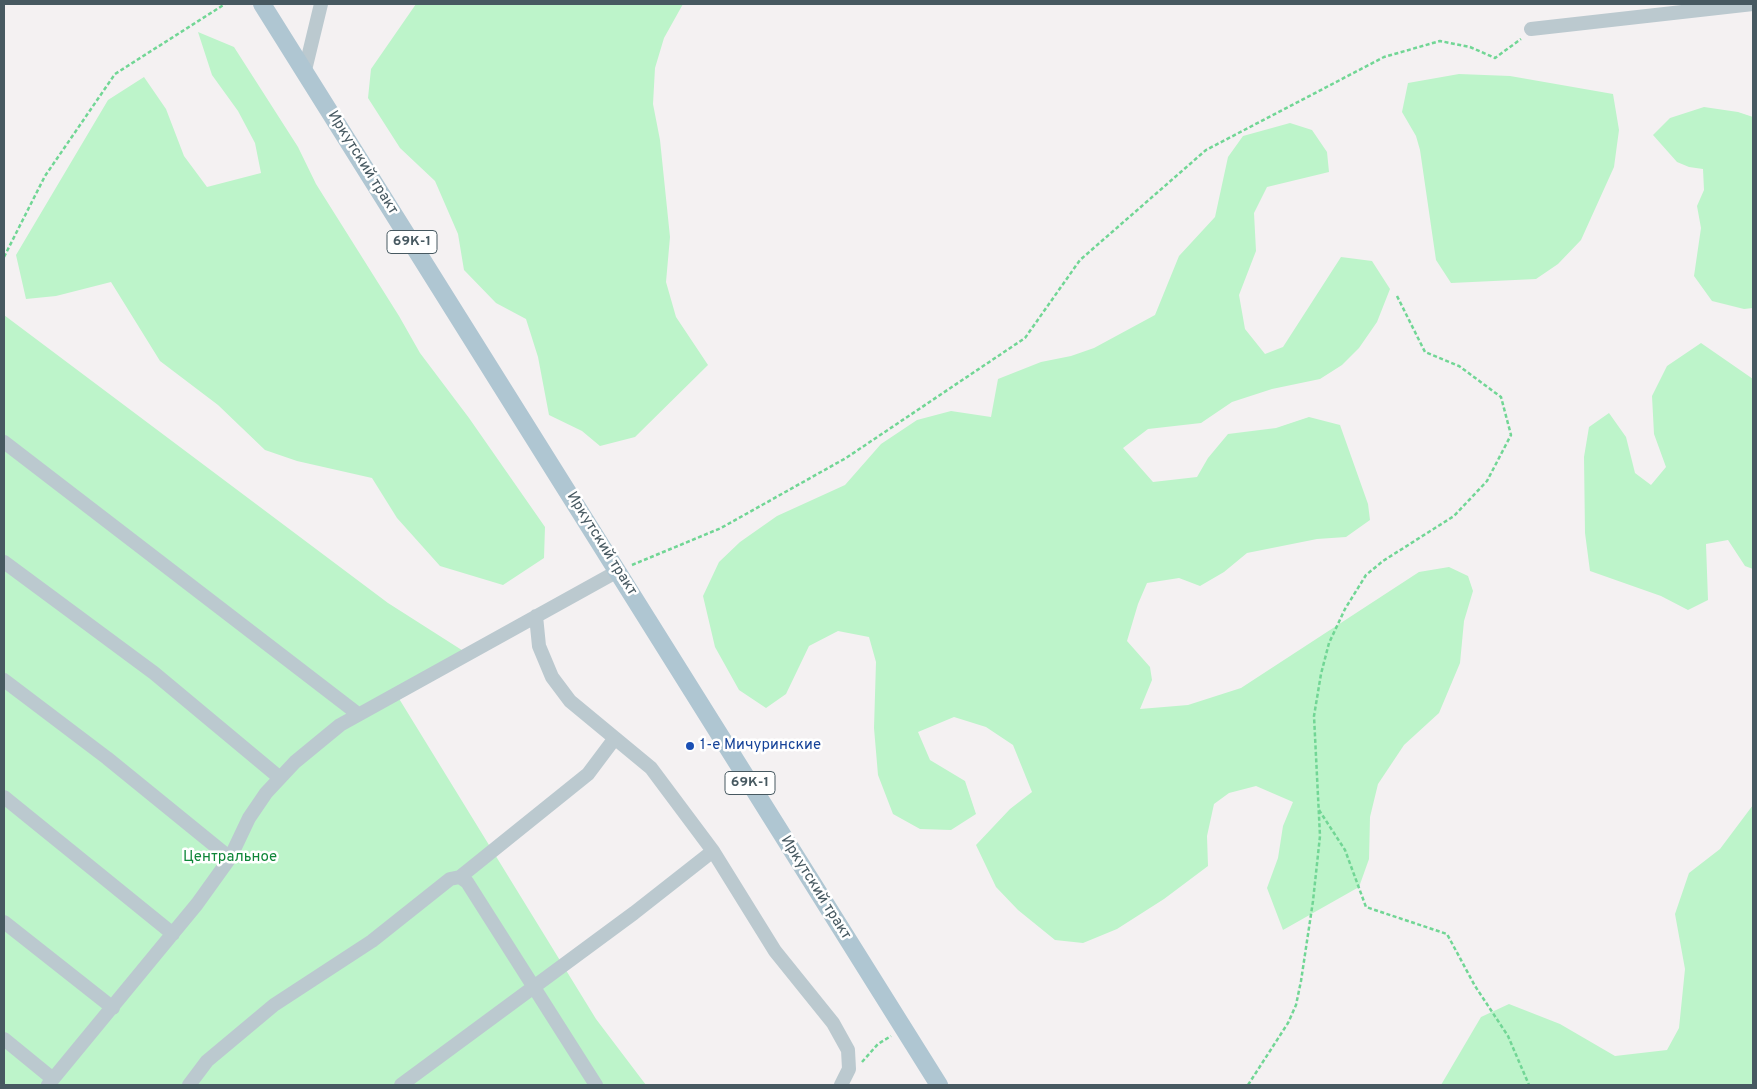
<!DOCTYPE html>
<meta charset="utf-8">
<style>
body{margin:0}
#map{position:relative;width:1757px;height:1089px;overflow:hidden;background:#f4f1f2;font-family:Overpass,sans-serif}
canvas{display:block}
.frame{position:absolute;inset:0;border:5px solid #475961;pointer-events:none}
</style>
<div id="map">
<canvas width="1757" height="1089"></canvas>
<div class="frame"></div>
</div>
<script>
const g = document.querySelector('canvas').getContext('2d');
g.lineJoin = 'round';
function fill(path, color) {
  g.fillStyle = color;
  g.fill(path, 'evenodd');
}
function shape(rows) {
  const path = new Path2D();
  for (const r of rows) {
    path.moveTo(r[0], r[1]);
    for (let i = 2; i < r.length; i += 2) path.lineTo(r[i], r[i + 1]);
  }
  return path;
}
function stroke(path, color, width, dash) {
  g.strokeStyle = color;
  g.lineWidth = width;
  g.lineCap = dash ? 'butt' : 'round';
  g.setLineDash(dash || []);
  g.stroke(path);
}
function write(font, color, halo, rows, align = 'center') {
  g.font = font + ' Overpass,sans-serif';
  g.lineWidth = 5;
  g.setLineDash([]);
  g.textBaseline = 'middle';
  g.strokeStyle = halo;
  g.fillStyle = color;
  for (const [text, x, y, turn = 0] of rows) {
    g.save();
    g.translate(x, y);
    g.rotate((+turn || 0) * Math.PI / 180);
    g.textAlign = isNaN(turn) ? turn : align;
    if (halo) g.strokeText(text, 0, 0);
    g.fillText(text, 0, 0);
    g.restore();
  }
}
fill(shape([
 [416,4,683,4,664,38,655,68,653,104,660,140,670,237,666,282,676,317,708,365,635,437,600,446,582,431,549,415,538,357,526,319,496,303,464,270,458,234,435,181,400,148,368,98,371,69],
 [198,32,234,47,298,147,316,184,399,316,420,353,469,418,545,527,544,558,503,585,440,566,397,518,372,478,297,461,265,450,218,405,160,361,111,282,56,296,26,299,16,255,108,100,144,77,166,109,184,156,207,187,261,173,255,143,238,111,212,75],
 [1459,74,1510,76,1613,94,1619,130,1614,167,1581,240,1558,264,1536,279,1451,283,1436,260,1420,150,1416,136,1402,112,1408,83],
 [1704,107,1738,112,1753,117,1753,308,1744,309,1712,301,1694,276,1701,228,1697,206,1704,190,1703,169,1689,167,1677,162,1653,135,1670,118],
 [1290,123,1312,130,1327,152,1329,172,1267,187,1254,213,1256,251,1239,295,1245,329,1265,354,1283,347,1341,257,1372,261,1390,289,1377,322,1359,348,1342,365,1320,379,1272,389,1232,402,1201,423,1148,429,1123,448,1153,482,1197,477,1208,458,1228,434,1276,428,1309,417,1340,425,1368,504,1370,520,1346,537,1317,539,1247,553,1224,572,1200,586,1179,578,1147,583,1138,604,1127,641,1150,667,1152,680,1140,709,1188,705,1241,688,1419,572,1449,567,1468,576,1473,591,1464,621,1460,663,1439,713,1404,745,1378,784,1370,817,1369,859,1359,887,1283,930,1267,888,1278,858,1283,826,1293,802,1256,786,1229,793,1214,804,1207,836,1208,866,1164,899,1117,929,1083,943,1055,940,1018,910,996,887,976,845,1010,809,1032,792,1013,745,986,727,954,717,918,732,930,760,965,781,976,814,951,830,920,829,893,814,878,775,874,728,876,662,869,637,838,631,809,646,786,694,766,708,739,690,715,647,703,596,719,562,740,542,777,516,845,485,881,444,917,420,951,411,991,417,998,379,1041,362,1071,356,1094,348,1155,315,1179,256,1215,217,1228,157,1243,136],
 [4,315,388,603,468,654,398,697,596,1019,646,1085,4,1085],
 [1701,343,1753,379,1753,569,1745,566,1728,540,1706,544,1708,600,1688,610,1661,596,1590,571,1585,533,1584,457,1589,427,1609,413,1626,437,1635,473,1651,485,1666,467,1654,434,1652,396,1667,366],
 [1753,805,1753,1085,1441,1085,1481,1017,1509,1004,1560,1024,1615,1056,1667,1050,1679,1028,1685,969,1675,914,1689,873,1720,849]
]), '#bdf4ca');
stroke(shape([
 [4,257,45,176,115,74,225,4],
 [632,565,721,528,846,458,1025,338,1080,260,1206,150,1384,57,1440,41,1470,47,1495,58,1521,39],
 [1319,810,1345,850,1366,907,1447,934,1475,986,1508,1036,1529,1085],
 [862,1062,878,1044,891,1036],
 [1248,1085,1288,1023,1296,1005,1301,981,1313,901,1320,836,1314,716,1321,674,1329,643,1345,609,1366,575,1383,561,1454,516,1487,481,1511,435,1501,397,1459,366,1425,352,1397,296]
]), '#71d695', 2.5, [4, 2.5]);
stroke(shape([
 [1531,29,1753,4],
 [305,70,321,4],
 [4,442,358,714],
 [4,562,154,673,280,778],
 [536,616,539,646,552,677,570,701,651,768,713,851,775,951,833,1023,848,1050,849,1069,841,1085],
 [4,680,107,758,230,858],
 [4,797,173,934],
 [460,877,467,882,596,1085],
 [4,922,113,1008],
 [4,1039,53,1079],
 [48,1085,197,904,230,858,249,818,266,793,295,762,340,725,618,571],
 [189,1085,207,1061,274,1005,372,941,450,879,460,877,588,774,615,738],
 [401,1085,634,913,713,851]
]), '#bbc9cf', 14);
stroke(shape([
 [262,4,939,1085]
]), '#afc6d2', 18);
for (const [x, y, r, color] of [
 [690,746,5,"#1a4fb4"]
]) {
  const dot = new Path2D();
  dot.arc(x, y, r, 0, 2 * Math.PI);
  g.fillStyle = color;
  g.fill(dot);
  stroke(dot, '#fff', 2);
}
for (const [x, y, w] of [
 [412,242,50],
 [750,783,50]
]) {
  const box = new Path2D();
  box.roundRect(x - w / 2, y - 11.5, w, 23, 4);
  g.fillStyle = '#fff';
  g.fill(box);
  stroke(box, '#475961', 1);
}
write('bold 14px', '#475961', null, [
 ["69К-1",412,242],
 ["69К-1",750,783]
]);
write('15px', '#475961', '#fff', [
 ["Иркутский тракт",362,163,58],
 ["Иркутский тракт",601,544,58],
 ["Иркутский тракт",815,888,58]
]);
write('15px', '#164399', '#fff', [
 ["1-е Мичуринские",700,746]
], 'left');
write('15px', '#0e8638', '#fff', [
 ["Центральное",230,858]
]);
</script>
